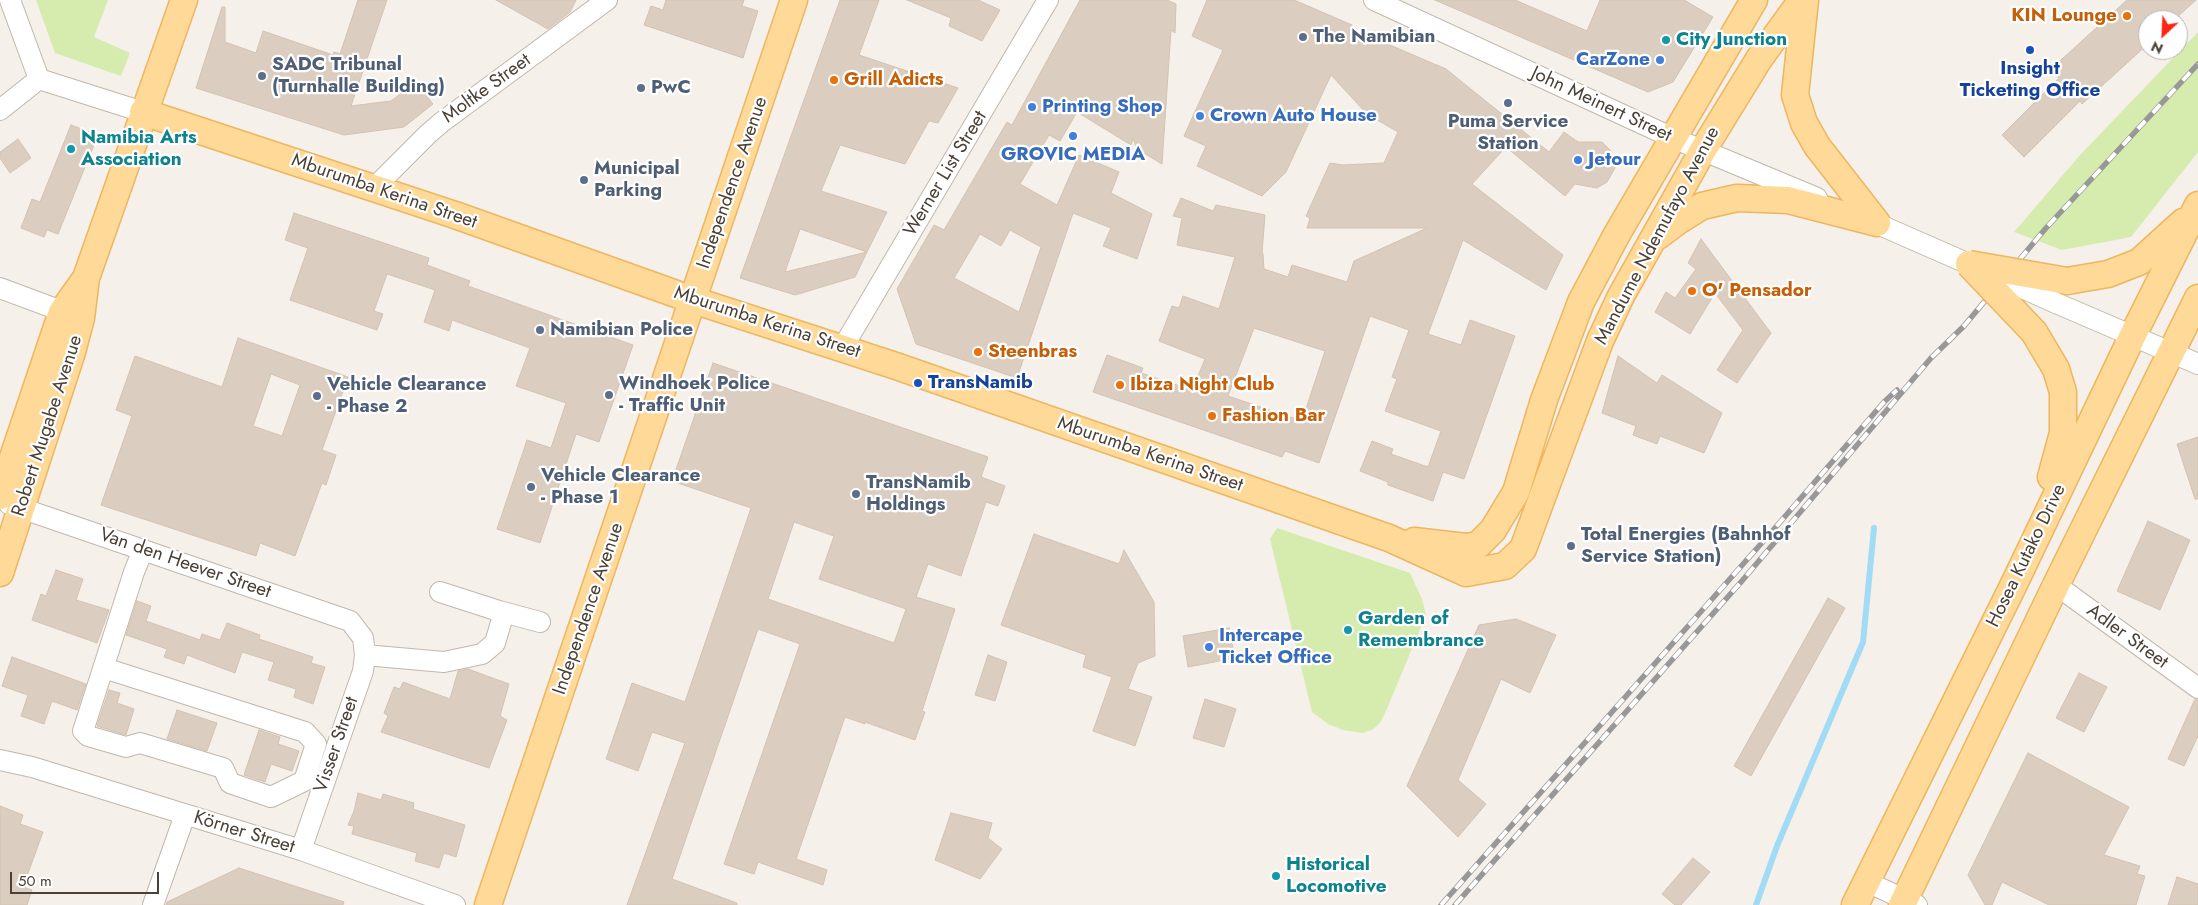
<!DOCTYPE html>
<meta charset="utf-8">
<style>
body{margin:0}
#map{position:relative;width:2198px;height:905px;overflow:hidden;background:#f5f0e9;font-family:Jost,sans-serif}
canvas{display:block}
.north{position:absolute;left:2138px;top:10px;width:50px;height:50px;box-sizing:border-box;background:#fff;border:1px solid #b7b3af;border-radius:50%;rotate:205deg;font-size:14px;font-weight:700;line-height:20px;text-align:center;color:#4a4036}
.north::after{content:'';display:block;margin:auto;width:18px;height:22px;background:#ff2516;clip-path:polygon(50% 0,100% 100%,50% 72%,0 100%)}
.scale{position:absolute;left:10px;top:872px;width:149px;height:22px;box-sizing:border-box;border:2px solid #4a4036;border-top:0;padding-left:6px;font-size:15px;line-height:18px;white-space:nowrap;color:#4a4036;-webkit-text-stroke:4px #fff;paint-order:stroke}
</style>
<div id="map">
<canvas width="2198" height="905"></canvas>
<div class="north">N</div>
<div class="scale">50 m</div>
</div>
<script>
const g = document.querySelector('canvas').getContext('2d');
g.lineJoin = 'round';
function fill(path, color) {
  g.fillStyle = color;
  g.fill(path, 'evenodd');
}
function shape(rows) {
  const path = new Path2D();
  for (const r of rows) {
    path.moveTo(r[0], r[1]);
    for (let i = 2; i < r.length; i += 2) path.lineTo(r[i], r[i + 1]);
  }
  return path;
}
function stroke(path, color, width, dash) {
  g.strokeStyle = color;
  g.lineWidth = width;
  g.lineCap = dash ? 'butt' : 'round';
  g.setLineDash(dash || []);
  g.stroke(path);
}
function write(font, color, halo, rows, align = 'center') {
  g.font = font + ' Jost,sans-serif';
  g.lineWidth = 4.5;
  g.setLineDash([]);
  g.textBaseline = 'middle';
  g.strokeStyle = halo;
  g.fillStyle = color;
  for (const [text, x, y, turn = 0] of rows) {
    g.save();
    g.translate(x, y);
    g.rotate((+turn || 0) * Math.PI / 180);
    g.textAlign = isNaN(turn) ? turn : align;
    if (halo) g.strokeText(text, 0, 0);
    g.fillText(text, 0, 0);
    g.restore();
  }
}
fill(shape([
 [36,0,108,0,94,37,130,53,121,76,55,53],
 [2198,32,2198,152,2131,237,2062,250,2014,232,2080,155],
 [1277,528,1410,573,1422,599,1426,615,1386,711,1380,723,1372,730,1362,733,1343,730,1328,724,1312,712,1270,539]
]), '#d6ecaf');
stroke(shape([
 [1756,905,1777,846,1863,642,1874,528]
]), '#a1dbf6', 6);
const building = shape([
 [358,0,387,0,351,106,391,101,416,82,433,104,404,127,344,135,196,88,222,7,225,7,225,42,256,53,263,31,333,55,334,52,340,54,358,0],
 [496,0,576,0,570,12,548,29,496,0],
 [666,0,744,0,742,6,758,11,743,58,644,25,651,6,663,10,666,0],
 [840,0,879,0,859,55,958,88,938,123,929,121,905,164,840,145,821,191,887,212,867,252,800,229,785,272,867,252,855,277,795,295,740,278,840,0],
 [907,0,978,0,1000,10,982,41,949,26,951,18,907,0],
 [1080,0,1167,0,1176,4,1175,33,1171,30,1162,164,1137,149,1133,138,1131,145,1077,112,1060,141,1049,135,1020,184,1057,205,1079,155,1119,172,1111,193,1152,214,1137,259,1103,246,1111,228,1073,213,1017,378,916,344,897,289,934,225,944,230,1007,122,1012,125,1080,0],
 [1010,230,1041,247,1019,312,954,278,980,234,1001,246,1010,230],
 [1207,0,1294,0,1352,25,1350,28,1446,69,1549,152,1564,132,1578,142,1602,142,1611,151,1615,168,1607,182,1597,188,1575,184,1565,196,1506,147,1472,184,1563,255,1546,290,1463,240,1428,334,1461,345,1470,320,1515,336,1464,479,1443,472,1433,501,1388,485,1388,482,1360,471,1372,441,1393,449,1391,454,1428,467,1441,431,1385,411,1397,379,1392,377,1409,330,1370,316,1319,463,1285,451,1282,457,1093,392,1107,355,1143,368,1141,373,1189,389,1191,383,1195,383,1205,359,1159,341,1172,306,1179,308,1183,296,1219,309,1235,257,1177,245,1182,218,1173,216,1181,198,1213,211,1216,205,1265,215,1262,253,1263,254,1264,269,1288,277,1292,265,1347,282,1354,261,1427,228,1307,228,1310,218,1306,216,1330,163,1343,165,1384,163,1398,132,1367,114,1331,75,1286,172,1262,196,1197,166,1206,146,1184,136,1223,50,1192,36,1207,0],
 [1254,328,1325,351,1302,421,1228,396,1254,328],
 [1435,0,1515,0,1587,31,1600,0,1684,0,1713,17,1673,82,1648,92,1435,0],
 [2127,0,2196,0,2174,20,2148,20,2148,44,2082,104,2080,101,2024,157,2002,135,2059,78,2051,69,2127,0],
 [71,125,98,135,58,234,47,230,44,237,21,228,32,199,40,202,71,125],
 [18,139,31,158,10,173,0,158,0,152,18,139],
 [294,213,429,258,427,265,470,281,468,286,633,345,599,442,576,434,540,543,497,529,527,440,551,448,566,403,516,386,530,348,452,320,449,331,424,322,435,290,387,274,374,311,383,314,377,330,290,300,308,248,285,240,294,213],
 [1701,239,1771,333,1737,383,1717,370,1743,330,1715,293,1690,334,1655,312,1666,292,1675,298,1696,269,1688,263,1701,239],
 [238,338,348,377,322,450,336,455,326,485,322,483,295,556,260,543,256,556,101,505,132,416,116,410,135,356,222,387,238,338],
 [271,374,300,385,282,436,253,426,271,374],
 [1618,356,1657,383,1662,375,1722,413,1704,453,1660,436,1657,444,1633,435,1636,426,1602,413,1618,356],
 [713,363,988,457,981,477,1005,486,998,506,986,502,961,576,928,564,916,597,955,609,922,711,925,712,915,740,865,722,865,724,845,717,796,859,827,870,823,885,758,862,754,874,724,864,800,644,758,629,672,879,737,903,737,905,627,905,685,743,652,732,638,771,606,759,632,683,685,702,751,508,672,481,713,363],
 [794,522,834,536,819,579,906,609,894,643,768,599,794,522],
 [2198,437,2198,499,2195,499,2177,444,2198,437],
 [2148,521,2190,540,2160,610,2117,591,2148,521],
 [1034,534,1119,564,1124,550,1154,602,1155,656,1138,663,1128,689,1152,697,1135,746,1093,731,1112,677,1083,667,1086,655,1001,625,1034,534],
 [56,570,83,579,76,600,109,610,97,643,32,620,41,594,46,596,56,570],
 [1828,598,1845,608,1751,776,1734,766,1828,598],
 [137,601,151,606,146,621,200,640,202,634,220,640,227,623,260,635,259,639,313,657,311,663,325,667,313,704,294,697,296,689,268,680,274,662,242,652,235,673,187,655,184,664,164,657,167,649,126,635,137,601],
 [1516,619,1556,635,1530,693,1501,679,1458,780,1486,804,1458,837,1407,786,1479,625,1516,619],
 [1229,628,1235,658,1188,667,1183,636,1229,628],
 [988,655,1007,662,995,701,975,695,988,655],
 [12,657,86,684,77,710,52,701,44,724,21,716,28,695,2,686,12,657],
 [468,669,509,684,500,716,507,720,489,768,381,732,388,716,384,713,394,687,400,689,403,682,450,699,458,671,468,669],
 [2079,673,2107,687,2084,732,2056,718,2079,673],
 [109,690,120,693,117,703,134,709,126,735,97,726,109,690],
 [1205,699,1236,709,1224,747,1193,738,1205,699],
 [2195,699,2198,700,2198,736,2184,766,2168,759,2195,699],
 [177,710,217,723,207,751,167,739,177,710],
 [259,730,280,737,278,744,299,751,292,771,271,764,265,782,244,775,259,730],
 [2028,753,2129,807,2104,855,2140,866,2137,874,2145,876,2136,905,2049,905,2002,882,1992,905,1985,905,1968,875,2028,753],
 [358,793,381,800,383,794,414,803,413,809,465,825,456,857,444,853,439,868,415,861,417,853,352,834,354,826,348,825,354,811,358,793],
 [0,806,23,815,20,824,43,832,23,887,32,890,27,905,0,905,0,806],
 [951,813,992,823,988,838,1002,849,980,879,935,860,951,813],
 [1693,858,1710,872,1681,905,1675,905,1662,894,1693,858],
 [239,868,344,902,343,905,166,905,167,902,239,868],
 [2177,877,2198,884,2198,905,2168,905,2177,877]
]);
fill(building, '#dbcec0');
stroke(building, '#d3c2b0', 1);
const minor = shape([
 [10,0,39,79],
 [1374,0,1673,138,1817,198],
 [39,79,143,112],
 [0,110,39,79],
 [374,188,428,134,442,122,607,0],
 [1864,218,1969,264],
 [0,288,75,316],
 [2056,303,2198,364],
 [843,347,1048,0],
 [9,504,350,621,363,638,365,655,363,671,301,850],
 [2056,585,2198,688],
 [499,611,540,622],
 [365,655,444,662,482,654,495,643,502,619,499,611,440,592],
 [104,668,305,732,316,744,304,781,271,797,230,783,223,768,140,743,126,747,88,736,83,731,134,572,143,550],
 [0,760,32,767,301,850,455,905],
 [1867,882,1917,905],
 [153,905,185,815]
]);
const major = shape([
 [1805,0,1795,95,1804,123,1817,146,1877,223],
 [143,112,455,215,693,300,896,366,1389,538,1466,573,1505,566,1523,549,1600,341,1621,296,1703,150,1759,59,1802,0],
 [1658,236,1678,221,1702,206,1737,198,1788,200,1877,223],
 [2067,281,2108,274,2139,262,2183,222],
 [2034,332,2056,369,2063,392,2063,433,2051,477],
 [0,496,62,312,84,281],
 [1414,541,1466,547,1478,545,1493,530,1516,492,1544,400,1581,302,1617,234,1754,0],
 [0,573,72,352,81,318,86,278,184,0],
 [488,905,794,0],
 [1855,905,2014,584,2132,337,2198,205],
 [1902,905,2056,585,2198,298]
]);
stroke(minor, '#c2b7aa', 22);
stroke(major, '#edb65f', 29);
stroke(minor, '#fff', 20);
stroke(major, '#ffd998', 26);
const rail = shape([
 [1441,905,1775,528,1884,402,1897,390],
 [1455,905,1741,582,1931,358,1964,326,2046,228,2198,64]
]);
stroke(rail, '#989898', 5.5);
stroke(rail, '#fff', 4, [11]);
const minorBridge = shape([
 [1991,274,2056,303]
]);
const majorBridge = shape([
 [1969,264,2067,281],
 [1969,264,2034,332]
]);
stroke(minorBridge, '#c2b7aa', 22, []);
stroke(majorBridge, '#edb65f', 29, []);
stroke(minorBridge, '#fff', 20);
stroke(majorBridge, '#ffd998', 26);
for (const [x, y, r, color] of [
 [2127,16,5,"#e8710a"],
 [1303,37,5,"#5c6f8a"],
 [1666,40,5,"#0f9aa8"],
 [2030,50,5,"#1a4fb4"],
 [1660,60,5,"#3f7fe0"],
 [262,76,5,"#5c6f8a"],
 [834,80,5,"#e8710a"],
 [641,88,5,"#5c6f8a"],
 [1508,103,5,"#5c6f8a"],
 [1032,107,5,"#3f7fe0"],
 [1200,116,5,"#3f7fe0"],
 [1073,136,5,"#3f7fe0"],
 [71,149,5,"#0f9aa8"],
 [1578,160,5,"#3f7fe0"],
 [584,180,5,"#5c6f8a"],
 [1692,291,5,"#e8710a"],
 [540,330,5,"#5c6f8a"],
 [978,352,5,"#e8710a"],
 [918,383,5,"#1a4fb4"],
 [1120,385,5,"#e8710a"],
 [609,395,5,"#5c6f8a"],
 [317,396,5,"#5c6f8a"],
 [1212,416,5,"#e8710a"],
 [531,487,5,"#5c6f8a"],
 [856,494,5,"#5c6f8a"],
 [1571,546,5,"#5c6f8a"],
 [1348,630,5,"#0f9aa8"],
 [1209,647,5,"#3f7fe0"],
 [1276,876,5,"#0f9aa8"]
]) {
  const dot = new Path2D();
  dot.arc(x, y, r, 0, 2 * Math.PI);
  g.fillStyle = color;
  g.fill(dot);
  stroke(dot, '#fff', 2);
}
write('bold 19px', '#c56008', '#fff', [
 ["KIN Lounge",2117,16,"right"],
 ["Grill Adicts",844,80],
 ["O' Pensador",1702,291],
 ["Steenbras",988,352],
 ["Ibiza Night Club",1130,385],
 ["Fashion Bar",1222,416]
], 'left');
write('bold 19px', '#4e5e75', '#fff', [
 ["The Namibian",1313,37],
 ["SADC Tribunal",272,65],
 ["(Turnhalle Building)",272,87],
 ["PwC",651,88],
 ["Puma Service",1508,122,"center"],
 ["Station",1508,144,"center"],
 ["Municipal",594,169],
 ["Parking",594,191],
 ["Namibian Police",550,330],
 ["Windhoek Police",619,384],
 ["- Traffic Unit",619,406],
 ["Vehicle Clearance",327,385],
 ["- Phase 2",327,407],
 ["Vehicle Clearance",541,476],
 ["- Phase 1",541,498],
 ["TransNamib",866,483],
 ["Holdings",866,505],
 ["Total Energies (Bahnhof",1581,535],
 ["Service Station)",1581,557]
], 'left');
write('bold 19px', '#0d838f', '#fff', [
 ["City Junction",1676,40],
 ["Namibia Arts",81,138],
 ["Association",81,160],
 ["Garden of",1358,619],
 ["Remembrance",1358,641],
 ["Historical",1286,865],
 ["Locomotive",1286,887]
], 'left');
write('bold 19px', '#366cbe', '#fff', [
 ["CarZone",1650,60,"right"],
 ["Printing Shop",1042,107],
 ["Crown Auto House",1210,116],
 ["GROVIC MEDIA",1073,155,"center"],
 ["Jetour",1588,160],
 ["Intercape",1219,636],
 ["Ticket Office",1219,658]
], 'left');
write('bold 19px', '#164399', '#fff', [
 ["Insight",2030,69],
 ["Ticketing Office",2030,91],
 ["TransNamib",928,383,"left"]
]);
write('19px', '#4a4036', '#fff', [
 ["Moltke Street",487,89,-36],
 ["John Meinert Street",1601,105,25],
 ["Werner List Street",946,174,-59],
 ["Independence Avenue",733,183,-71],
 ["Mburumba Kerina Street",384,192,19],
 ["Mandume Ndemufayo Avenue",1658,236,-62],
 ["Mburumba Kerina Street",767,323,18],
 ["Robert Mugabe Avenue",48,426,-72],
 ["Mburumba Kerina Street",1150,455,19],
 ["Hosea Kutako Drive",2027,556,-64],
 ["Van den Heever Street",185,564,19],
 ["Independence Avenue",589,609,-71],
 ["Adler Street",2127,637,36],
 ["Visser Street",337,745,-71],
 ["Körner Street",244,833,17]
]);
</script>
